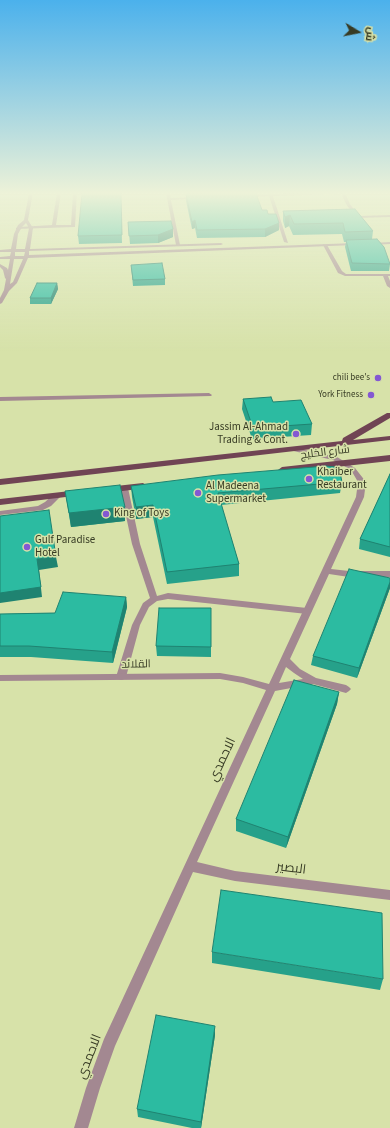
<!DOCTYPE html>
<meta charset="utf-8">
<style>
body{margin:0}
#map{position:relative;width:390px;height:1128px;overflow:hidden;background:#d7e2a9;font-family:"Source Sans 3",Cairo,sans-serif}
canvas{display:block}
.north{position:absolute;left:338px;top:12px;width:40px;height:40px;-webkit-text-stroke:3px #d7e2a9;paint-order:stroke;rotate:100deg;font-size:11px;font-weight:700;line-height:16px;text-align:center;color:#373b24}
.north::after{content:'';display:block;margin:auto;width:14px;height:18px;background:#373b24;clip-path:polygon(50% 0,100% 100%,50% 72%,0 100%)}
</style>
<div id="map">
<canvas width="390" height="1128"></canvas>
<div class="north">ش</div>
</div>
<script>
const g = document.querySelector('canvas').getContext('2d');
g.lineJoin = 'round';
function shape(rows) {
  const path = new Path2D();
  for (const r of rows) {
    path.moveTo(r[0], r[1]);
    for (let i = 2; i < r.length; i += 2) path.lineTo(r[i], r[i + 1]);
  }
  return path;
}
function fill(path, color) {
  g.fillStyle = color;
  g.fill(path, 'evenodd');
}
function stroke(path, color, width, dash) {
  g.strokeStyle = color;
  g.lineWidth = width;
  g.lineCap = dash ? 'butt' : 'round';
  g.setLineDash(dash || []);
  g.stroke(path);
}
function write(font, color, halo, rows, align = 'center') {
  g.font = font + ' "Source Sans 3",Cairo,sans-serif';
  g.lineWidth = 3;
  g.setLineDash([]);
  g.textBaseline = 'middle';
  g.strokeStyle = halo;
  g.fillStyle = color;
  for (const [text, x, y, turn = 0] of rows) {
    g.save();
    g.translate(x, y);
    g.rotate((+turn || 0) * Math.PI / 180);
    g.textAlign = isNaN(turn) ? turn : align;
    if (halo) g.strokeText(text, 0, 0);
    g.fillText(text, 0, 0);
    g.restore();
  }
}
fill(shape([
 [57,193,61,193,56,225,71,225,73,193,77,193,75,227,16,229,16,228,18,227,52,225,57,193],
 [166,193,170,193,171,198,196,197,198,198,196,199,171,200,180,245,178,246,176,245,166,193],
 [303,193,337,193,335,194,246,197,244,196,246,195,303,193],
 [323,244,327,245,342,271,346,274,390,274,390,276,388,276,390,281,390,288,387,286,383,276,345,276,338,273,323,245,323,244],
 [209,393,212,395,211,396,0,401,0,397,209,393],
 [121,486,127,486,128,488,140,544,157,596,168,593,307,608,310,609,311,611,310,613,307,614,168,599,157,601,149,607,140,625,126,677,124,679,121,680,118,679,116,677,132,625,143,603,150,598,132,544,120,488,121,486],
 [55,493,61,493,62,495,51,506,43,510,0,515,0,511,38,506,45,502,55,493]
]), '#a38891');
fill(shape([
 [268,193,272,193,288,243,284,242,268,193],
 [341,193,345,193,350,204,359,216,390,215,390,217,356,218,346,204,341,193],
 [291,447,337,457,355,468,366,482,364,497,331,569,349,571,390,571,390,577,349,577,329,574,290,659,300,669,316,678,346,685,349,687,351,689,349,691,346,693,313,684,275,691,197,862,235,871,390,890,390,900,235,881,193,872,115,1046,100,1088,88,1128,74,1128,86,1088,104,1039,266,690,243,683,220,679,0,681,0,675,220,673,243,677,269,684,356,497,358,482,351,470,333,460,289,450,288,449,291,447],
 [286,667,294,673,303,679,279,683,286,667]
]), '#a38891');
fill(shape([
 [29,193,33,193,28,220,33,228,30,249,221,243,223,244,221,245,29,251,29,255,355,243,357,244,355,245,28,258,17,283,9,291,2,303,0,304,0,298,4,290,6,279,5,278,3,270,0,267,0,264,7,268,8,270,10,259,0,259,0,257,10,256,11,252,0,252,0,250,11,249,14,234,18,225,24,220,29,193],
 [26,223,29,228,25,249,16,249,18,234,22,227,26,223],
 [15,252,25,252,24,256,15,256,15,252],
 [14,259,23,259,13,282,10,284,14,259],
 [390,242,390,244,371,245,369,244,371,243,390,242]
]), '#a38891');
fill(shape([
 [387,413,390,413,390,418,353,440,390,436,390,440,0,485,0,479,342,441,343,438,387,413],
 [390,455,390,461,282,473,278,470,282,467,390,455],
 [143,483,147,486,146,488,107,493,102,490,107,487,143,483],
 [79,490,82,491,84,493,82,495,0,505,0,499,79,490]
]), '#704454');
fill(shape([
 [121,193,122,243,79,244,78,236],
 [186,194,262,210,279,223,279,230,265,237,197,238,195,228,192,229,186,201],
 [355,209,373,231,372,239,390,264,389,271,351,271,345,247,346,242,344,242,342,234,293,235,289,226,285,228,283,221,283,211],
 [128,222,173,229,173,237,158,243,130,244],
 [131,265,165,279,165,285,133,286],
 [57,283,58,289,51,304,30,304,30,298],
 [243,399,273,402,312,424,311,435,252,439,242,409],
 [390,474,390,557,359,549,360,539],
 [342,482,340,493,221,505,239,564,239,576,167,584,153,517,136,519,132,497,131,486],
 [65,491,125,507,125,521,71,527],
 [390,578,390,588,357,678,311,665,313,656],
 [126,597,127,607,113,663,31,657,0,657,0,614,55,613],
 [211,608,211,657,157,656,156,646],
 [339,692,337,704,286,848,236,831,236,819],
 [212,952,383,979,380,990,212,963],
 [215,1035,201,1128,192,1128,138,1117,137,1109]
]), '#26a18a');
fill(shape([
 [290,215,289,226,285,228,285,217],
 [195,220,195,228,192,229,192,222],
 [279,223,279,230,265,237,265,229],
 [173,229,173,237,158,243,158,235],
 [57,283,58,289,51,304,51,298],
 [153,505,153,517,136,519,136,507],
 [125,507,125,521,71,527,69,513],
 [56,557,58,567,39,570,42,597,0,603,0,593,37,559],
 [390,582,390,588,357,678,359,668],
 [126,597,127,607,113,663,112,652],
 [339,692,337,704,286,848,288,837],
 [215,1026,215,1035,201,1128,201,1122]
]), '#1f8371');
const building = shape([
 [82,193,121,193,122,235,78,236,82,193],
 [209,193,256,193,262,210,267,210,268,214,276,214,279,223,265,229,197,230,195,220,192,222,186,194,209,193],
 [355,209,373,231,345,232,343,223,294,224,290,215,285,217,283,211,355,209],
 [171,221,173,229,158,235,129,236,128,222,171,221],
 [377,239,384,247,390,264,352,263,346,240,377,239],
 [162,263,165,279,133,280,131,265,162,263],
 [37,283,57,283,51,298,30,298,37,283],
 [271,397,273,402,301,400,312,424,253,428,243,399,271,397],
 [326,466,336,467,340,472,342,482,218,493,239,564,167,572,153,505,136,507,131,486,218,475,326,466],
 [390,474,390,547,360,539,390,474],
 [120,485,125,507,69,513,65,491,120,485],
 [49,510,56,557,37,559,41,587,0,593,0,516,49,510],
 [349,569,390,578,390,582,359,668,313,656,349,569],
 [63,592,126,597,112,652,29,646,0,646,0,614,55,613,63,592],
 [159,608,211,608,211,647,156,646,159,608],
 [294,680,339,692,288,837,236,819,294,680],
 [221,890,382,913,383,979,212,952,221,890],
 [156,1015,215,1026,201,1122,137,1109,156,1015]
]);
fill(building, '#2cbba1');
stroke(building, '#1f8371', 1);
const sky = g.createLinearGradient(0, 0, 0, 351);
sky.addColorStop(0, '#4bb1ec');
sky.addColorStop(0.55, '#edf2d8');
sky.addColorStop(1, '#edf2d800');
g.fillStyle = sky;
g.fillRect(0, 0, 390, 351);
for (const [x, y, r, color] of [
 [378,378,4,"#8458d2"],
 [371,395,4,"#8458d2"],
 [296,434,4,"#8458d2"],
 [309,479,4,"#8458d2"],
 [198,493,4,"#8458d2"],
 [106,514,4,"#8458d2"],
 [27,547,4,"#8458d2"]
]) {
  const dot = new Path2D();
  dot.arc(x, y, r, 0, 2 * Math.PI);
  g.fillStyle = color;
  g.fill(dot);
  stroke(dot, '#d7e2a9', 1.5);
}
write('9px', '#373b24', '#d7e2a9', [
 ["chili bee's",370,378],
 ["York Fitness",363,395]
], 'right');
write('11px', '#373b24', '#d7e2a9', [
 ["Jassim Al-Ahmad",288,428,"right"],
 ["Trading & Cont.",288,441,"right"],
 ["Khaiber",317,473],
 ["Restaurant",317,486],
 ["Al Madeena",206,487],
 ["Supermarket",206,500],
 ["King of Toys",114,514],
 ["Gulf Paradise",35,541],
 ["Hotel",35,554]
], 'left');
write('11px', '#373b24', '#d7e2a9', [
 ["شارع الخليج",325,453,-7],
 ["القلائد",136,665,-1]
]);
write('13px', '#373b24', '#d7e2a9', [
 ["الاحمدي",223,760,-65],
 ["البصير",291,869,7],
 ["الاحمدي",90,1057,-69]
]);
</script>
